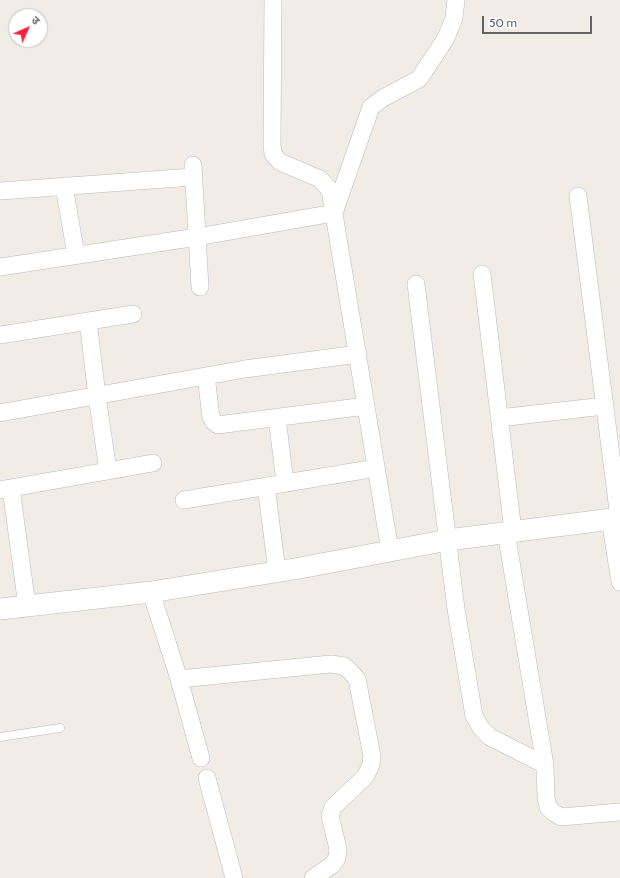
<!DOCTYPE html>
<meta charset="utf-8">
<style>
body{margin:0}
#map{position:relative;width:620px;height:878px;overflow:hidden;background:#f1ece5;font-family:Cabin,"Noto Sans Devanagari",sans-serif}
canvas{display:block}
.north{position:absolute;left:8px;top:8px;width:40px;height:40px;box-sizing:border-box;background:#fff;border:1px solid #bec1c3;border-radius:50%;rotate:45deg;font-size:11px;font-weight:700;line-height:16px;text-align:center;color:#5d6468}
.north::after{content:'';display:block;margin:auto;width:14px;height:18px;background:#fb2139;clip-path:polygon(50% 0,100% 100%,50% 72%,0 100%)}
.scale{position:absolute;left:482px;top:16px;width:110px;height:18px;box-sizing:border-box;border:2px solid #5d6468;border-top:0;padding-left:5px;font-size:12px;line-height:14px;white-space:nowrap;color:#5d6468;-webkit-text-stroke:3px #fff;paint-order:stroke}
</style>
<div id="map">
<canvas width="620" height="878"></canvas>
<div class="north">उ</div>
<div class="scale">50 m</div>
</div>
<script>
const g = document.querySelector('canvas').getContext('2d');
g.lineJoin = 'round';
function shape(rows) {
  const path = new Path2D();
  for (const r of rows) {
    path.moveTo(r[0], r[1]);
    for (let i = 2; i < r.length; i += 2) path.lineTo(r[i], r[i + 1]);
  }
  return path;
}
function stroke(path, color, width, dash) {
  g.strokeStyle = color;
  g.lineWidth = width;
  g.lineCap = dash ? 'butt' : 'round';
  g.setLineDash(dash || []);
  g.stroke(path);
}
const service = shape([
 [0,737,60,728]
]);
const minor = shape([
 [273,0,272,144,273,154,280,162,320,179,330,190,390,551],
 [193,165,200,287],
 [64,186,76,255],
 [1,191,193,177],
 [578,196,619,518],
 [0,267,197,237,334,213,371,107,383,98,419,79,446,38,454,18,456,0],
 [482,274,513,531],
 [416,284,456,609,474,716,481,728,490,737,545,765],
 [88,321,97,396,108,471],
 [0,335,133,314],
 [206,376,211,417,214,422,218,425,366,406],
 [0,413,245,369,358,354],
 [277,417,285,483],
 [499,418,604,406],
 [266,486,277,571],
 [11,488,27,606],
 [0,490,153,463],
 [184,500,376,468],
 [610,519,620,582],
 [506,532,545,765,546,797,548,807,553,812,561,817,620,812],
 [151,592,179,679,201,758],
 [179,679,331,664,344,666,350,671,357,679,372,756,371,765,365,777,333,807,330,816,338,849,337,858,332,865,313,878],
 [207,778,234,878]
]);
const tertiary = shape([
 [0,609,151,592,300,568,448,540,620,518]
]);
stroke(service, '#b6babe', 9);
stroke(minor, '#b6babe', 18);
stroke(tertiary, '#b6babe', 22);
stroke(service, '#fff', 8);
stroke(minor, '#fff', 17);
stroke(tertiary, '#fff', 21);
</script>
